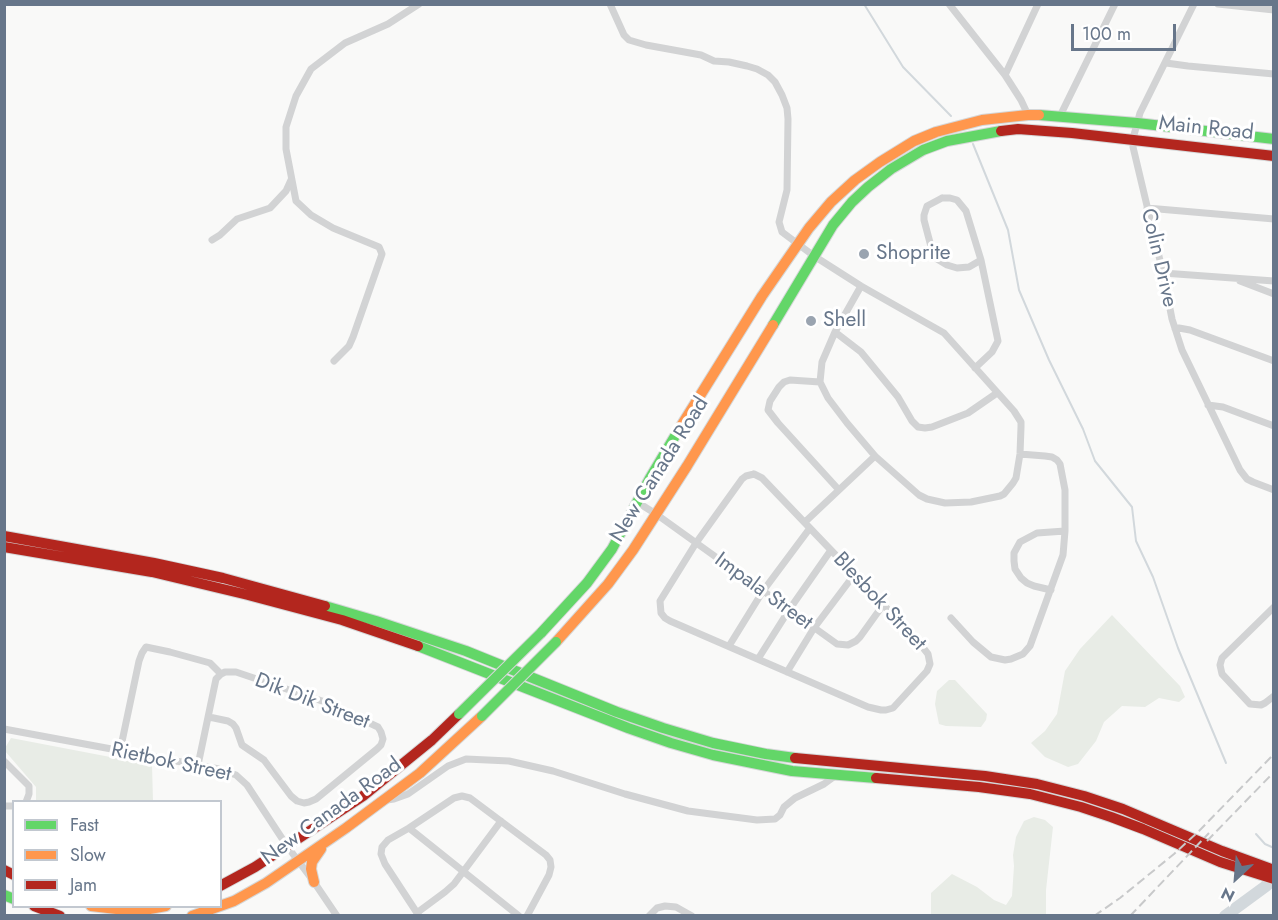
<!DOCTYPE html>
<style>
body{margin:0}
#map{position:relative;width:1278px;height:920px;overflow:hidden;background:#f9f9f8;font-family:Jost,sans-serif}
canvas{display:block}
.frame{position:absolute;inset:0;border:6px solid #67768a;pointer-events:none}
.legend{position:absolute;left:12px;top:800px;width:210px;height:108px;box-sizing:border-box;background:#fff;border:2px solid #c2c8d0;margin:0;padding:8px 10px;list-style:none;font-size:18px;color:#67768a}
.legend li{display:flex;align-items:center;gap:12px;height:30px}
.legend b{width:30px;border:2px solid #c2c8d0}
.north{position:absolute;left:1206px;top:848px;width:60px;height:60px;-webkit-text-stroke:4px #fff;paint-order:stroke;rotate:206deg;font-size:16px;font-weight:700;line-height:24px;text-align:center;color:#67768a}
.north::after{content:'';display:block;margin:auto;width:21px;height:27px;background:#67768a;clip-path:polygon(50% 0,100% 100%,50% 72%,0 100%)}
.scale{position:absolute;left:1071px;top:24px;width:105px;height:27px;box-sizing:border-box;border:3px solid #67768a;border-top:0;padding-left:8px;font-size:18px;line-height:21px;white-space:nowrap;color:#67768a;-webkit-text-stroke:4px #fff;paint-order:stroke}
</style>
<div id="map">
<canvas width="1278" height="920"></canvas>
<div class="frame"></div>
<ul class="legend">
<li><b style="height:8px;background:#63d668"></b>Fast</li>
<li><b style="height:8px;background:#ff974d"></b>Slow</li>
<li><b style="height:8px;background:#b3261e"></b>Jam</li>
</ul>
<div class="north">N</div>
<div class="scale">100 m</div>
</div>
<script>
const g = document.querySelector('canvas').getContext('2d');
g.lineJoin = 'round';
function fill(path, color) {
  g.fillStyle = color;
  g.fill(path, 'evenodd');
}
function shape(rows) {
  const path = new Path2D();
  for (const r of rows) {
    path.moveTo(r[0], r[1]);
    for (let i = 2; i < r.length; i += 2) path.lineTo(r[i], r[i + 1]);
  }
  return path;
}
function stroke(path, color, width, dash) {
  g.strokeStyle = color;
  g.lineWidth = width;
  g.lineCap = dash ? 'butt' : 'round';
  g.setLineDash(dash || []);
  g.stroke(path);
}
function write(font, color, halo, rows, align = 'center') {
  g.font = font + ' Jost,sans-serif';
  g.lineWidth = 6;
  g.setLineDash([]);
  g.textBaseline = 'middle';
  g.strokeStyle = halo;
  g.fillStyle = color;
  for (const [text, x, y, turn = 0] of rows) {
    g.save();
    g.translate(x, y);
    g.rotate((+turn || 0) * Math.PI / 180);
    g.textAlign = isNaN(turn) ? turn : align;
    if (halo) g.strokeText(text, 0, 0);
    g.fillText(text, 0, 0);
    g.restore();
  }
}
fill(shape([
 [1112,615,1180,686,1185,697,1179,702,1159,698,1145,707,1122,706,1104,722,1096,741,1078,764,1068,767,1045,757,1031,743,1045,731,1057,714,1065,671,1080,649],
 [949,680,955,680,987,714,986,720,981,727,946,726,939,724,935,704,937,691],
 [11,738,152,765,153,801,36,801,36,787,5,751,5,748],
 [1034,817,1045,820,1053,827,1046,890,1046,915,931,915,931,893,952,874,977,887,994,900,1006,905,1012,896,1014,866,1013,855,1016,837,1024,821]
]), '#e8ece6');
stroke(shape([
 [864,4,903,67,951,116],
 [973,144,1008,230,1019,290,1049,360,1083,429,1095,461,1132,507,1136,541,1153,577,1178,648,1226,763],
 [1256,834,1265,844,1274,848]
]), '#d2d8dc', 2);
stroke(shape([
 [1225,916,1266,886,1274,878]
]), '#d2d8dc', 12);
const fast = shape([
 [1039,115,1137,123,1274,139],
 [773,325,833,225,852,202,868,187,891,169,923,150,947,141,1001,131],
 [325,606,376,621,466,651,617,712,663,728,713,743,766,754,795,758],
 [541,633,587,583,612,549,650,478,678,431],
 [418,646,628,728,671,743,713,755,792,771,876,778],
 [4,895,14,899]
]);
const slow = shape([
 [678,431,762,296,809,228,831,202,855,180,880,162,914,141,936,132,982,120,1028,115,1039,115],
 [556,642,608,584,633,550,687,466,773,325],
 [314,882,311,869,312,862,321,849],
 [91,906,125,910,144,910,166,906],
 [220,906,234,901,266,883,346,828,420,773,482,716],
 [192,916,220,906]
]);
const jam = shape([
 [1001,131,1018,129,1072,133,1274,156],
 [4,536,154,563,223,578,325,606],
 [4,547,152,572,248,595,342,620,418,646],
 [795,758,985,776,1037,784,1084,796,1123,809,1222,851,1274,870],
 [876,778,979,787,1030,794,1081,807,1111,817,1143,829,1220,862,1274,879],
 [4,870,14,875],
 [220,886,255,867,363,796,432,740,459,714],
 [34,906,60,916]
]);
stroke(fast, '#d5d7d8', 12);
stroke(slow, '#d5d7d8', 12);
stroke(jam, '#d5d7d8', 12);
stroke(shape([
 [610,4,624,35,629,40,646,45,701,55,714,61,729,62,747,66,757,69,768,75,775,82,782,95,787,108,788,119,787,190,779,222,782,232,814,256,861,286,944,333,1014,411,1021,422,1021,427,1020,454,1016,478,1013,483,1004,494,1000,496,971,502,945,503,927,499,919,495,875,456,847,423,828,398,820,382,822,362,835,332,861,286],
 [949,4,1005,75,1021,100,1028,115],
 [1194,4,1140,113,1134,135,1133,147,1163,273,1172,319,1182,350,1240,470,1247,479,1253,482,1274,490],
 [1218,4,1274,10],
 [1166,63,1188,66,1274,74],
 [1005,75,1038,4],
 [1060,116,1115,4],
 [942,198,950,198,957,200,966,211,981,260,969,267,957,268,947,265,937,259,933,254,924,220,924,215,927,206,942,198],
 [1147,208,1274,219],
 [212,240,220,235,237,219,270,208,286,191,291,180],
 [1163,273,1274,281],
 [1240,281,1274,294],
 [1175,329,1179,328,1190,330,1274,361],
 [835,332,861,352,898,397,912,421,918,427,925,428,932,427,968,413,997,393],
 [334,361,349,346,353,337,382,254,379,247,333,228,311,215,296,201,286,149,286,127,296,96,311,69,345,43,388,24,419,4],
 [975,368,992,352,998,341,981,260],
 [820,382,790,380,784,382,779,387,770,401,768,410,778,423,839,490],
 [1208,405,1223,407,1274,426],
 [754,474,762,478,917,640,928,654,930,664,927,671,893,708,886,710,881,710,868,707,670,621,665,618,661,613,660,601,696,543,742,479,746,476,754,474],
 [637,502,656,514,837,644,848,645,856,641,860,637,883,605],
 [805,522,875,456],
 [1051,590,1034,586,1027,583,1021,578,1015,569,1014,561,1014,553,1020,542,1037,533,1065,531],
 [1274,607,1222,658,1220,665,1222,674,1250,704,1261,705,1265,703,1274,696],
 [951,618,973,642,991,657,1005,660,1011,659,1023,654,1030,646,1063,555,1065,531,1065,490,1060,464,1057,460,1052,457,1045,456,1020,454],
 [729,646,763,591,810,528],
 [758,659,789,610,831,550],
 [787,672,814,628,854,575],
 [4,729,219,769,236,775,247,785,287,846,314,882,337,916],
 [120,751,139,661,142,653,146,647,170,652,210,663,221,674],
 [4,761,29,786,29,794,26,802],
 [198,765,216,679,221,674,225,672,236,672,322,701,378,727,381,732,383,739,381,745,377,749,316,799,309,802,304,803,297,801,291,796,264,760,242,745,236,728,233,724,228,721,209,717],
 [387,800,394,799,408,794,448,766,466,759,509,761,553,771,625,794,688,811,757,820,775,819,780,815,784,807,795,798,824,784,835,776],
 [4,806,14,806],
 [409,828,519,916],
 [418,912,445,892,454,884,501,821],
 [419,916,385,864,381,854,382,847,388,840,409,828,454,798,462,796,470,798,546,855,550,860,551,867,549,875,527,916],
 [649,916,657,908,665,906,676,907,692,916]
]), '#d2d3d4', 7);
stroke(fast, '#63d668', 10);
stroke(slow, '#ff974d', 10);
stroke(jam, '#b3261e', 10);
stroke(shape([
 [1207,841,1274,772],
 [1094,916,1120,898,1174,854,1199,831,1274,754],
 [1130,916,1209,833]
]), '#c8c9ca', 2, [9, 4.5]);
const fastBridge = shape([
 [459,714,541,633],
 [482,716,556,642]
]);
stroke(fastBridge, '#d5d7d8', 12, []);
stroke(fastBridge, '#63d668', 10);
for (const [x, y, r, color] of [
 [864,254,6,"#9aa4b0"],
 [811,321,6,"#9aa4b0"]
]) {
  const dot = new Path2D();
  dot.arc(x, y, r, 0, 2 * Math.PI);
  g.fillStyle = color;
  g.fill(dot);
  stroke(dot, '#fff', 2);
}
write('21px', '#67768a', '#fff', [
 ["Main Road",1206,129,6],
 ["Colin Drive",1158,258,77],
 ["New Canada Road",660,470,-58],
 ["Impala Street",763,592,36],
 ["Blesbok Street",879,602,47],
 ["Dik Dik Street",312,702,21],
 ["Rietbok Street",171,763,12],
 ["New Canada Road",332,812,-36]
]);
write('21px', '#67768a', '#fff', [
 ["Shoprite",876,254],
 ["Shell",823,321]
], 'left');
</script>
